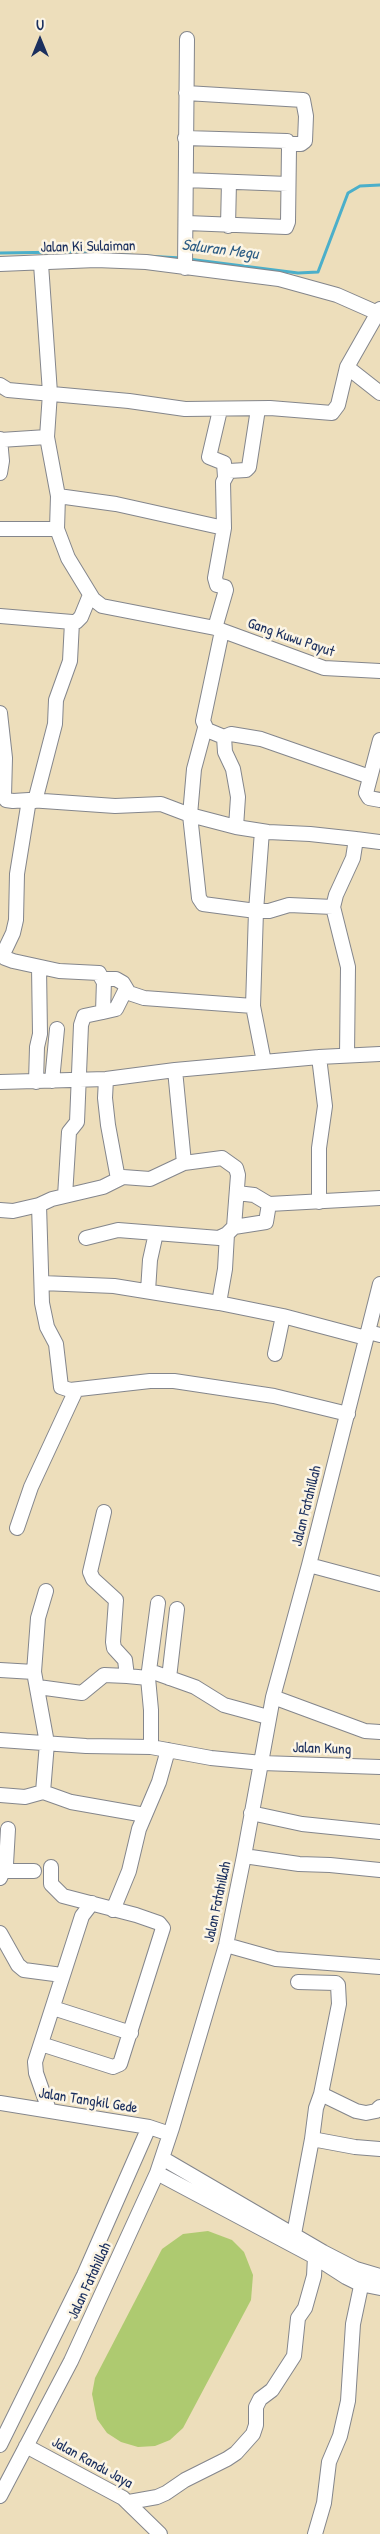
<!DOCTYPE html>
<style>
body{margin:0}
#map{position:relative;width:380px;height:2534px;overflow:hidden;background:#eddebb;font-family:"Patrick Hand",sans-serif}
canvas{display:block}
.north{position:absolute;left:15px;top:15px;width:50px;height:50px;-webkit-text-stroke:4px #fcf5e5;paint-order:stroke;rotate:0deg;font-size:14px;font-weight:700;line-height:20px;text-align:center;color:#1b2f5e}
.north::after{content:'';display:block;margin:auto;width:18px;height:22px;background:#1b2f5e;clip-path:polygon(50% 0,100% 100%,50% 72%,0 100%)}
</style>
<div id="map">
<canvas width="380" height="2534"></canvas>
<div class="north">U</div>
</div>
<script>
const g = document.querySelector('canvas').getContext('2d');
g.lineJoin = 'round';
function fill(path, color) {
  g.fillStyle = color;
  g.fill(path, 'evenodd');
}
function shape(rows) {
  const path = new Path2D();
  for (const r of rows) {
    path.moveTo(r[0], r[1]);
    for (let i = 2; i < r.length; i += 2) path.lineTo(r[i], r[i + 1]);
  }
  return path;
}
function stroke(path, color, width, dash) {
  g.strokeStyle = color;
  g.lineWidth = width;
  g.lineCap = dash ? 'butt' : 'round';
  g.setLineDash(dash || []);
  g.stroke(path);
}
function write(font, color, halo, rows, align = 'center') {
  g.font = font + ' "Patrick Hand",sans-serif';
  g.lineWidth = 5;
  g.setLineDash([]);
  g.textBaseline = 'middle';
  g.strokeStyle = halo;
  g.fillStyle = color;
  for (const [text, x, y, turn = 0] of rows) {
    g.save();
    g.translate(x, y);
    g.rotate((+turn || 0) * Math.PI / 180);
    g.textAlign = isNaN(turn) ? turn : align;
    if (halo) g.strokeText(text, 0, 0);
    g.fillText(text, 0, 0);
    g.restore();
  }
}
fill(shape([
 [208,2231,232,2240,244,2252,253,2275,251,2300,183,2428,170,2440,155,2446,138,2447,121,2442,107,2433,97,2419,92,2394,95,2378,162,2249,183,2234]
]), '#aeca70');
stroke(shape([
 [0,253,68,252,182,258],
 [188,259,298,273,318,272,348,193,360,186,380,185]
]), '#4bafca', 3);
const minor = shape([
 [186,93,303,100,306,116,305,141,301,144,289,144],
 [185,138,287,141,289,148,288,222,286,227,187,223],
 [186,180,288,184],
 [228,226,229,182],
 [0,264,96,260,146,262,279,279,337,295,380,314],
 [41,264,50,393,47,437,58,496,57,529,68,558,93,599,102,606,215,628,324,668,380,671],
 [185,268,187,39],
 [347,367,380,393],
 [0,385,8,390,129,401,185,409,270,408,332,413,338,405,347,367,380,309],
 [220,410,209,457,224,463,225,477],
 [0,439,2,461,0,473],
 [0,440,47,437],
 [58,496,116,504,224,528],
 [0,529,57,529],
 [0,616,72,622],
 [215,628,226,590,225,587,217,585,215,578,224,528,223,482,229,471,246,470,249,467,258,409],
 [222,631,203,721,207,730,224,737,225,752,233,769,238,797,236,827],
 [0,713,5,758,4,796,6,800,13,801,29,800],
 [205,728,194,769,190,815,199,898,203,904,256,911,262,831],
 [224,737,231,734,261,739,370,777],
 [380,740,366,793,369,798,380,800],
 [35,801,55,724,56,700,70,661,72,622,76,622,81,617,90,595],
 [356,839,353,858,336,895,333,907,289,905,269,911,256,911,253,1006,144,998,129,993,123,983,116,979,102,979,99,973,59,971,13,961,5,958,3,954,13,933,16,920,17,874,29,800,115,806,161,804,190,815,236,827,268,832,310,834,356,839,380,842],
 [333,907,348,967,347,1055],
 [253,1006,264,1062],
 [103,1012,116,1009,126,989],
 [319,1057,325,1106,319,1148,319,1202],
 [175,1070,184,1163,222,1158,236,1168,238,1175,234,1227],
 [106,1079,105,1098,108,1125,118,1179],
 [52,1081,57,1029],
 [0,1082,106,1079,175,1070,319,1057,380,1054],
 [36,1082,37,1047,40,1034,39,967],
 [237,1193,254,1195,269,1204],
 [65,1196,69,1132,77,1122,81,1025,84,1016,103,1012,104,980],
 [39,1205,42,1303,47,1327,56,1344,61,1387,70,1390,150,1381,174,1381,274,1396,348,1414],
 [0,1210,13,1211,39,1205,52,1199,103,1187,123,1177,150,1179,184,1163],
 [86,1238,118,1230,219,1238,227,1234,234,1227,266,1222,269,1204,380,1198],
 [42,1283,114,1286,219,1303,283,1316,366,1338],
 [148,1291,150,1260,156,1233],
 [219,1303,225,1269,227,1234],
 [368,1332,380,1335],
 [275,1354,283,1316],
 [104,1512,90,1572,93,1579,116,1600,113,1642,114,1648,125,1660,127,1676,148,1678,151,1710,151,1747],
 [17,1528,31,1487,76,1390],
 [309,1565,380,1584],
 [46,1591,38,1618,34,1672,47,1743,43,1792,71,1802,145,1815],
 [0,1670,34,1672],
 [150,1671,195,1687,224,1705,268,1717],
 [148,1678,158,1603],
 [169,1678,177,1609],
 [38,1687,82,1693,104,1675,127,1676],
 [273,1697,365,1731,380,1732],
 [0,1740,86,1746,151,1747,211,1758,262,1763,380,1767],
 [0,1795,25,1797,43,1792],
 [251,1813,302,1824,380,1832],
 [244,1856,299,1864,330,1865,380,1870],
 [0,1871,34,1871],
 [0,1878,6,1864,8,1829],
 [113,1910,129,1871,139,1829,159,1782,168,1750],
 [0,1933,18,1965,24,1970,62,1975],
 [226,1945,276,1959,380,1967],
 [298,1982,336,1983,338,1985,339,2004,321,2094,316,2108,312,2139],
 [53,2008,131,2033],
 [41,2044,113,2067,120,2064,163,1928,159,1923,136,1915,63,1896,51,1884,51,1867],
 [321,2094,356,2111,366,2113,376,2111,380,2107],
 [0,2103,149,2127,170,2134],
 [49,2110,36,2073,35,2062,82,1916,92,1903],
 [162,2158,323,2252,356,2269,380,2276],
 [157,2173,315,2257,346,2277,360,2284,380,2288],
 [294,2234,312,2139,355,2147,380,2149],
 [0,2445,84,2275,149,2127],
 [26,2446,123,2498,160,2534],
 [0,2496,71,2361,157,2173,172,2128,226,1945,244,1856,273,1697,309,1565,380,1284],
 [129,2502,157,2497,166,2493,185,2480,227,2459,236,2453,253,2434,256,2425,256,2407,260,2399,272,2390,294,2356,298,2318,305,2308,314,2276,315,2257],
 [315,2534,324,2503,329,2462,340,2436,348,2401,353,2324,364,2272]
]);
stroke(minor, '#84868c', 16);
stroke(minor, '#fff', 14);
write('15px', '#1b2f5e', '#fcf5e5', [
 ["Jalan Ki Sulaiman",88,247,-1],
 ["Gang Kuwu Payut",291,638,19],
 ["Jalan Fatahillah",307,1506,-76],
 ["Jalan Kung",322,1749,2],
 ["Jalan Fatahillah",218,1902,-78],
 ["Jalan Tangkil Gede",88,2101,9],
 ["Jalan Fatahillah",90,2281,-65],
 ["Jalan Randu Jaya",92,2463,29]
]);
write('italic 16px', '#2c5c84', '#fcf5e5', [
 ["Saluran Megu",220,250,7]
]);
</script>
